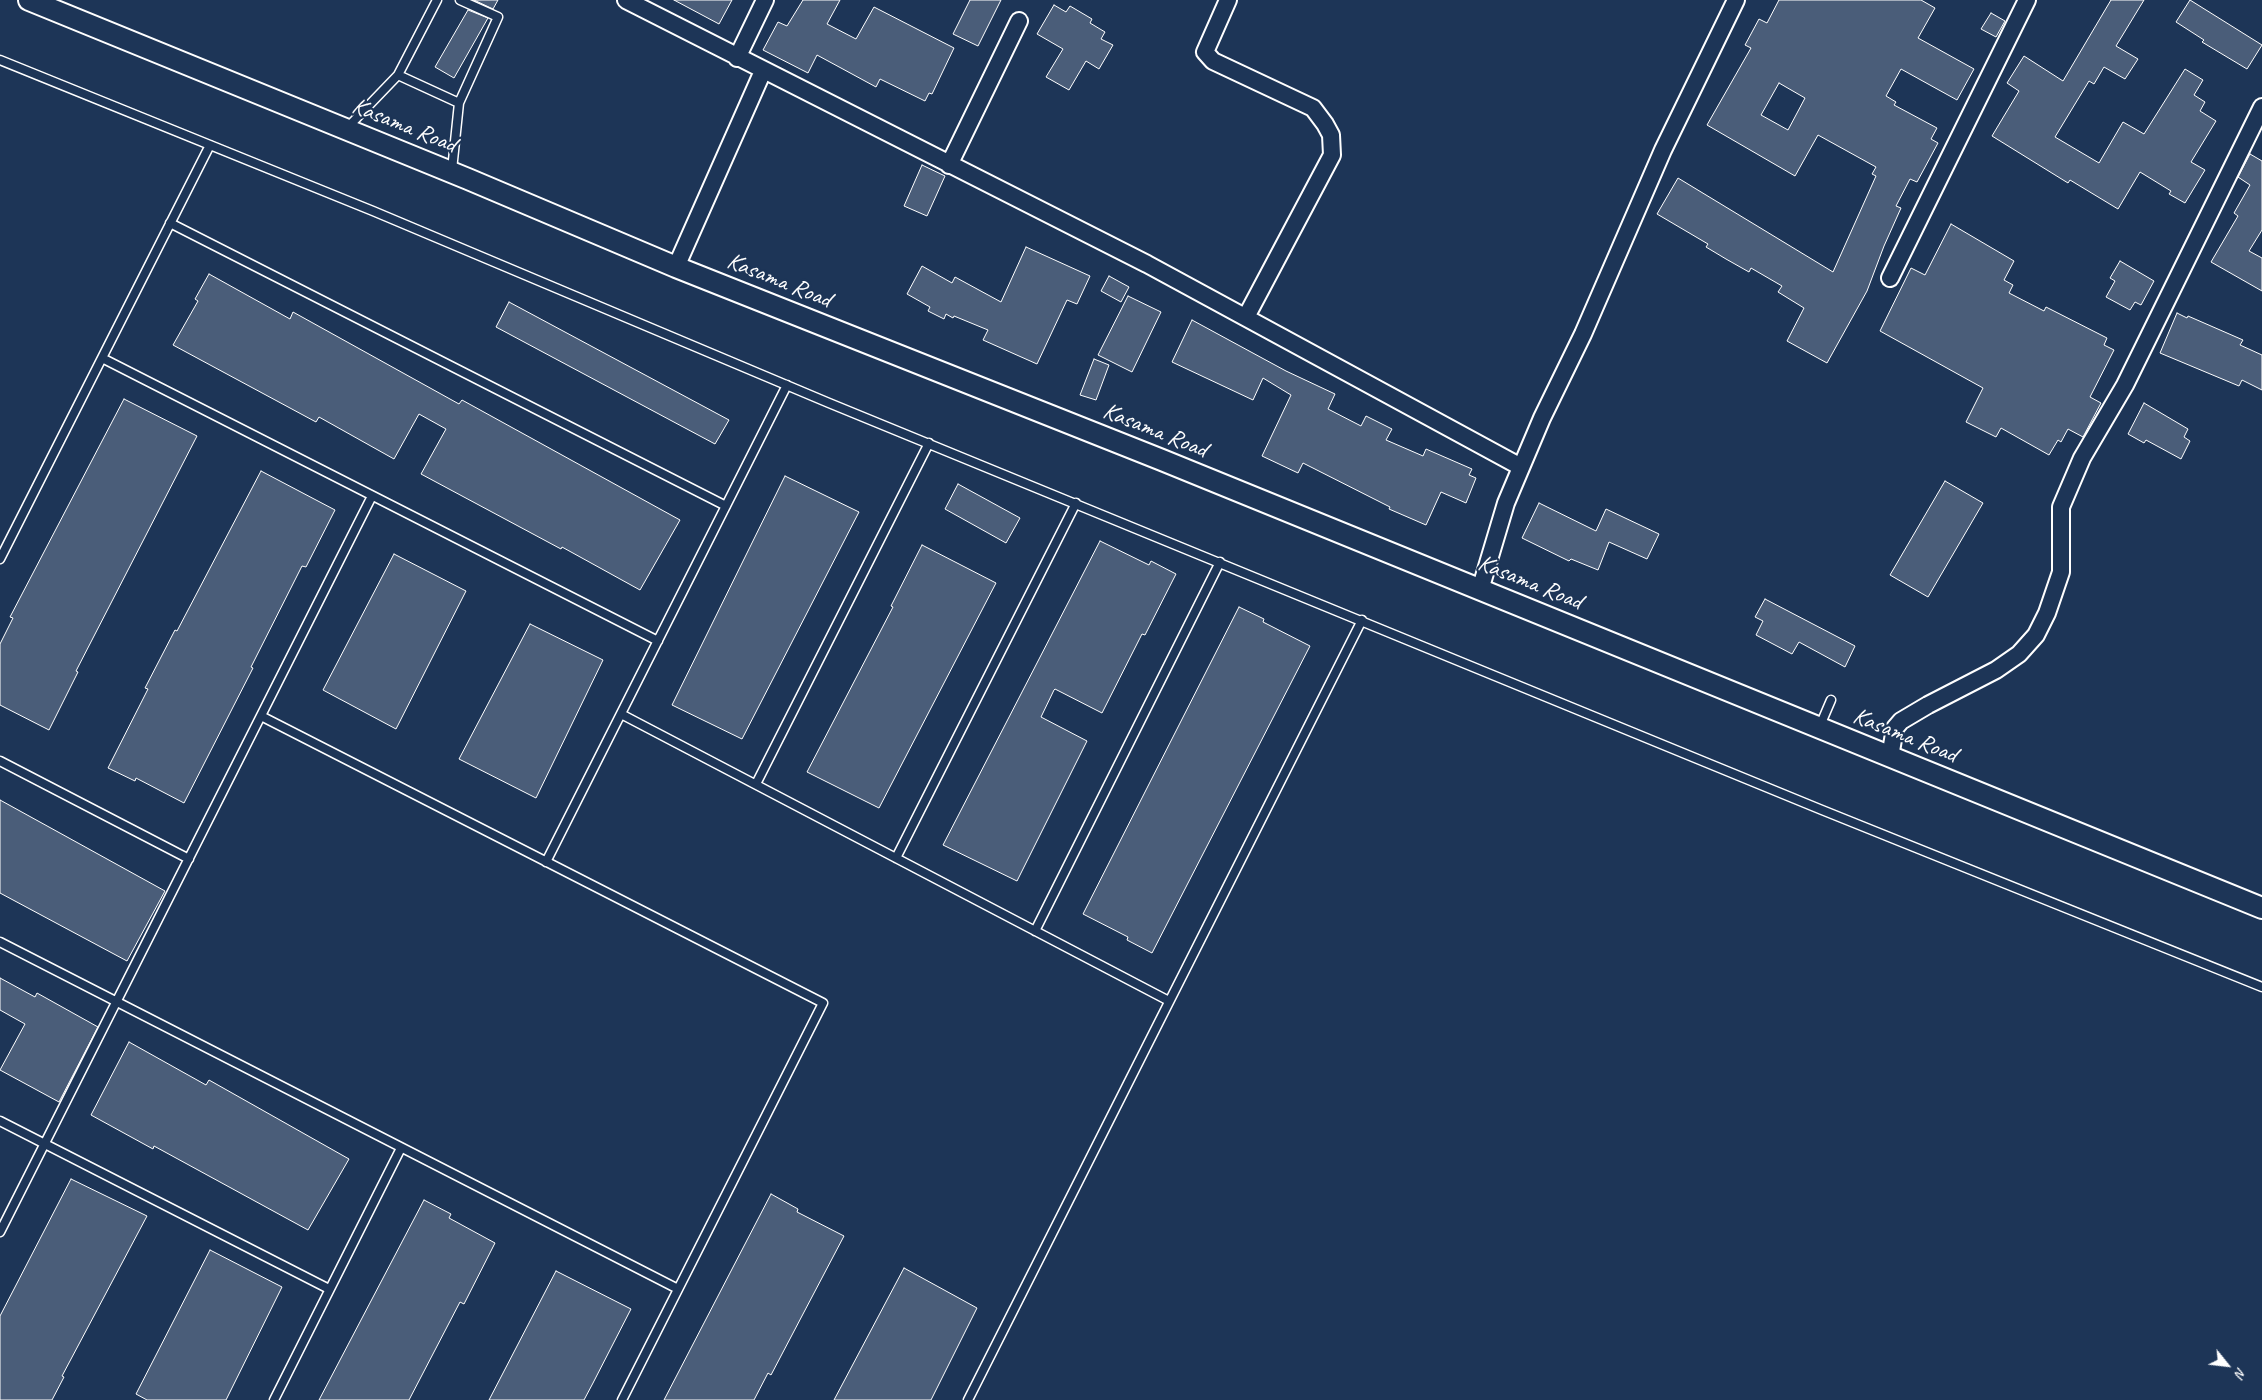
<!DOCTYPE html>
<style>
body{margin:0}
#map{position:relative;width:2262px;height:1400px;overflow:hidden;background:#1d3557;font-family:Caveat,sans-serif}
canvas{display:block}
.north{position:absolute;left:2202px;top:1340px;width:50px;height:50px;-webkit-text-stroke:4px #1d3557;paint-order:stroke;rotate:119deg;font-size:14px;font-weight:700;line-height:20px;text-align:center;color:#fff}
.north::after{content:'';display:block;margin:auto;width:18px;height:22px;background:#fff;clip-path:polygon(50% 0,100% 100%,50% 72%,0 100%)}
</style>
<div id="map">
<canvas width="2262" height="1400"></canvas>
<div class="north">N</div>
</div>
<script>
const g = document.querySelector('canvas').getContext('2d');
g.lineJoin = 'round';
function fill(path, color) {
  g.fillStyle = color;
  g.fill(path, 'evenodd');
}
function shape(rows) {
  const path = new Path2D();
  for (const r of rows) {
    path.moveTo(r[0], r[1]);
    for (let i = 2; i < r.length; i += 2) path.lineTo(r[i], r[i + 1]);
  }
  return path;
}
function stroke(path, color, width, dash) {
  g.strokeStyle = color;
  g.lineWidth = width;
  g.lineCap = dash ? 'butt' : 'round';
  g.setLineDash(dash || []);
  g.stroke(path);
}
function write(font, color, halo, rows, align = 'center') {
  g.font = font + ' Caveat,sans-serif';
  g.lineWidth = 4.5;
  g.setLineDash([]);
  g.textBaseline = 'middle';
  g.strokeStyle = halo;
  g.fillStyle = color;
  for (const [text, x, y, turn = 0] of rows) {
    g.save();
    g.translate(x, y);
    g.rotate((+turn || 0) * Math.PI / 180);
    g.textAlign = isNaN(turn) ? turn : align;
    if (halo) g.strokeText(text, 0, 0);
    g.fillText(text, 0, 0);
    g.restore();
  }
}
const building = shape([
 [474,0,498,0,493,9,474,0],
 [674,0,732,0,719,24,674,0],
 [803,0,840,0,827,24,856,39,874,7,954,48,932,94,929,93,925,101,880,79,876,87,817,55,808,73,763,50,778,22,787,26,803,0],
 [970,0,1001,0,978,46,953,34,970,0],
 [1779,0,1921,0,1935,8,1918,38,1974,69,1957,100,1901,69,1886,96,1896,102,1894,105,1937,128,1931,139,1938,143,1917,182,1910,179,1896,206,1901,208,1884,246,1867,291,1827,363,1787,341,1804,308,1778,292,1782,286,1751,268,1749,272,1726,259,1706,247,1708,244,1657,214,1678,178,1833,272,1876,176,1872,174,1876,167,1818,135,1795,176,1707,125,1751,48,1745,45,1759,19,1767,23,1779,0],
 [1779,83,1805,98,1788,130,1761,115,1779,83],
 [2111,0,2144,0,2116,46,2138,59,2125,79,2104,67,2094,84,2089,81,2055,137,2099,163,2123,122,2144,134,2185,69,2203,80,2194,95,2205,102,2200,111,2216,121,2191,162,2205,170,2185,203,2169,194,2171,191,2140,172,2118,209,2070,180,2068,183,1992,136,2019,91,2007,83,2024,56,2063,81,2111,0],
 [2190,0,2262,45,2247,69,2202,42,2204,40,2176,22,2190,0],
 [1054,5,1066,12,1070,6,1092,19,1090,23,1105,32,1101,39,1113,45,1099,69,1086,61,1069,90,1046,77,1063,49,1037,34,1054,5],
 [468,10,488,18,454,78,435,67,468,10],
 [1991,13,2005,21,1996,37,1981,29,1991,13],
 [2250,154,2262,161,2262,230,2249,251,2262,258,2262,291,2211,262,2238,216,2234,213,2250,185,2238,177,2250,154],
 [922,165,945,176,927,216,904,206,922,165],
 [1951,224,2014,261,2004,280,2013,285,2009,293,2044,311,2046,307,2107,338,2104,345,2114,350,2090,397,2101,403,2083,437,2068,429,2061,442,2058,440,2049,455,2001,428,1996,437,1966,422,1983,388,1880,331,1911,268,1925,275,1951,224],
 [1026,247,1090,276,1077,304,1067,300,1037,364,983,340,988,330,954,316,953,318,946,314,944,319,928,311,930,307,907,294,922,266,952,283,955,277,1001,302,1026,247],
 [2120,261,2154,281,2141,305,2135,302,2130,310,2106,297,2115,281,2110,278,2120,261],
 [209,274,290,319,293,312,459,404,462,400,680,520,640,590,562,547,561,549,421,474,446,429,419,414,394,459,319,417,316,422,173,345,198,301,195,299,209,274],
 [1109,276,1129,287,1121,302,1101,291,1109,276],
 [1128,296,1161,312,1132,372,1098,355,1128,296],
 [509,302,729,420,715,444,496,327,509,302],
 [2177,313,2187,318,2188,316,2243,340,2240,345,2262,355,2262,390,2242,380,2239,386,2160,353,2177,313],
 [1192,320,1286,371,1335,394,1328,409,1361,426,1366,416,1392,429,1386,440,1423,456,1426,449,1472,469,1469,475,1476,478,1466,503,1441,492,1426,525,1389,509,1390,507,1303,463,1298,473,1262,456,1291,395,1263,378,1253,400,1172,362,1192,320],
 [1094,359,1109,365,1096,400,1080,395,1094,359],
 [124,399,197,436,76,671,78,672,49,730,0,705,0,644,13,618,10,617,124,399],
 [2144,403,2188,429,2184,437,2190,441,2181,459,2146,440,2144,443,2128,434,2144,403],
 [261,471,335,510,306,567,302,566,251,667,253,668,184,803,136,778,135,781,108,768,148,689,145,688,175,630,177,631,261,471],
 [785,476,859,512,742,739,672,705,785,476],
 [1945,481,1983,503,1928,597,1890,575,1945,481],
 [958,484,1020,518,1006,543,945,509,958,484],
 [1539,503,1596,531,1606,509,1659,534,1647,559,1609,542,1598,570,1571,559,1569,561,1522,538,1539,503],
 [1100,541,1149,565,1151,561,1176,574,1145,635,1142,634,1102,713,1055,689,1054,690,1041,717,1087,741,1017,881,943,845,1100,541],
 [922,545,996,583,879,808,807,772,893,607,891,606,922,545],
 [394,554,466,591,396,729,323,690,394,554],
 [1765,599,1855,646,1845,667,1799,642,1792,654,1756,635,1763,621,1755,617,1765,599],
 [1239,607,1264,619,1263,622,1310,646,1152,953,1127,940,1128,937,1083,914,1239,607],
 [530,624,603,660,536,798,459,759,530,624],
 [0,800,165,891,127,961,0,893,0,800],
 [0,978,35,997,37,993,98,1027,59,1102,0,1070,25,1024,0,1010,0,978],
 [129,1042,206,1085,209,1080,349,1159,308,1230,154,1146,153,1149,91,1115,129,1042],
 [71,1179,147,1216,62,1376,64,1377,52,1400,0,1400,0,1316,71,1179],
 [771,1194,798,1209,797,1212,844,1236,803,1314,771,1375,768,1373,754,1400,664,1400,771,1194],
 [424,1200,451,1214,449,1218,495,1243,464,1304,460,1302,409,1400,319,1400,424,1200],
 [210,1250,282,1287,226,1400,147,1400,136,1394,210,1250],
 [904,1268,977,1308,931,1400,834,1400,904,1268],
 [556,1271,631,1309,593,1383,584,1400,489,1400,556,1271]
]);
fill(building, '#4a5d79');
stroke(building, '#fff', 1);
const service = shape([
 [0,60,373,211,829,403,1822,810,2262,987],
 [398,75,459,103],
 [347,128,398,75,437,0],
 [452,170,459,103,498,17,460,0],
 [170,223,726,506],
 [102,358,658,641],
 [0,559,210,145],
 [621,714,1169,1001],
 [261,716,823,1003,622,1400],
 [1819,728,1831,700],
 [0,761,189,859],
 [756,784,929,443],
 [896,858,1076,503],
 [546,862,787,385],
 [1035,931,1220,562],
 [0,942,678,1289],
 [0,1121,329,1289],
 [0,1232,372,496],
 [274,1400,401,1148],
 [968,1400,1362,620]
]);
const minor = shape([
 [626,0,1147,264,1521,467],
 [1228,0,1205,52,1213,61,1313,108,1325,124,1331,135,1332,155,1246,317],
 [737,58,765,0],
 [949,165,1019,21],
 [676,267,763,71],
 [1890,278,2027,0],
 [1480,590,1506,503,1542,418,1583,334,1663,150,1736,0],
 [1890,757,1895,728,1901,721,1928,705,1996,670,2019,654,2036,635,2047,613,2061,572,2061,507,2082,458,2125,385,2262,107]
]);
const tertiary = shape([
 [29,0,468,179,676,267,1162,460,2262,908]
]);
stroke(service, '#fff', 11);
stroke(minor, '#fff', 20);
stroke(tertiary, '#fff', 24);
stroke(service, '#1d3557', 8);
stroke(minor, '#1d3557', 16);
stroke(tertiary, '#1d3557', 20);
write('24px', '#fff', '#1d3557', [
 ["Kasama Road",404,126,22],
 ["Kasama Road",779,281,22],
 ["Kasama Road",1155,431,22],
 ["Kasama Road",1530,583,22],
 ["Kasama Road",1905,736,22]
]);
</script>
